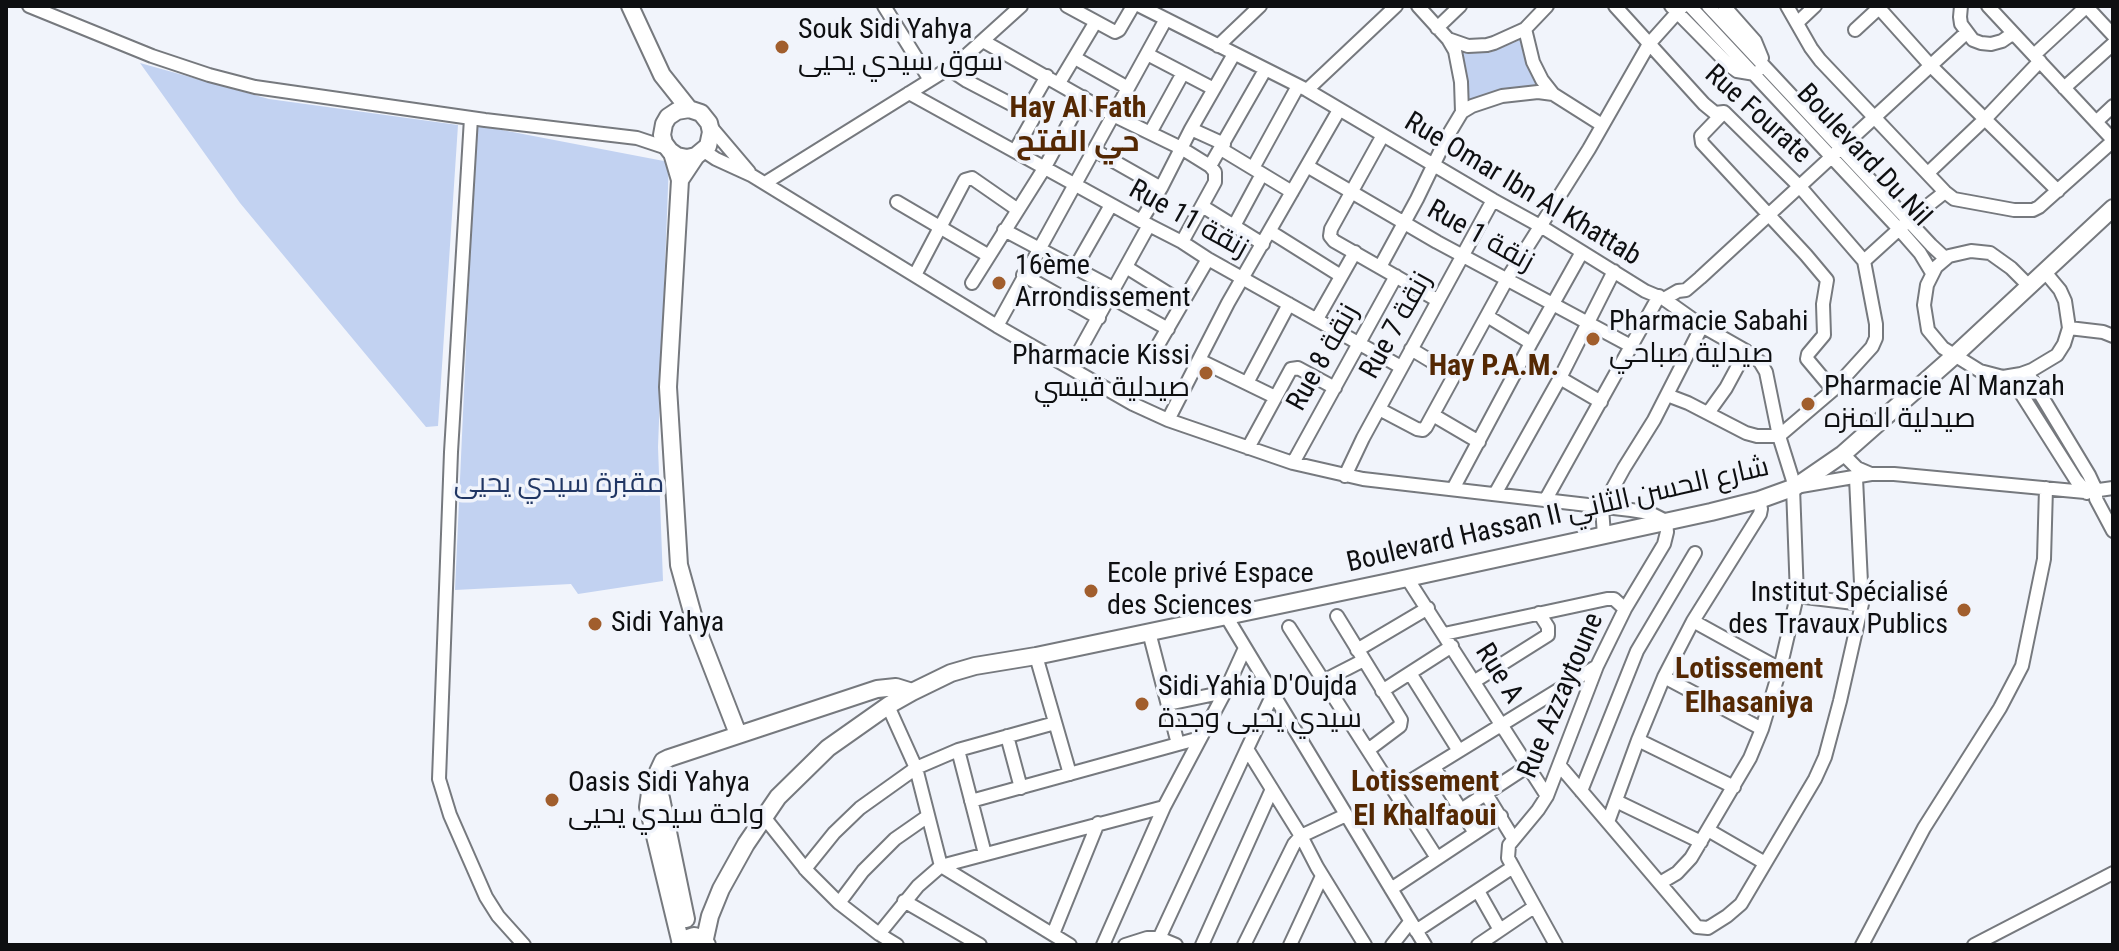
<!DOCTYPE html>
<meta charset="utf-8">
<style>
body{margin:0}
#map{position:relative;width:2119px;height:951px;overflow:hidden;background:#f1f4fb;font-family:"Roboto Condensed",sans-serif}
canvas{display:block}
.frame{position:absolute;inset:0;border:8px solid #0e0f11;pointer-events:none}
</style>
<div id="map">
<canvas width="2119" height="951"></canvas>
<div class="frame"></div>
</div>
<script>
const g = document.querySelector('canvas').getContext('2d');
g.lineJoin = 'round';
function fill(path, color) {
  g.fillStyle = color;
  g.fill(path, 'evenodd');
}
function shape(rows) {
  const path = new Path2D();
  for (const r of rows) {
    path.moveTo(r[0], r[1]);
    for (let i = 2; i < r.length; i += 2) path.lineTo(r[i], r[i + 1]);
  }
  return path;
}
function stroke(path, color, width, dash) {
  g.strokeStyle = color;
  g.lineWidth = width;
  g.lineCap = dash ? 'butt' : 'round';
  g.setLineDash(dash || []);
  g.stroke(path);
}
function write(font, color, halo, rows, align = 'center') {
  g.font = font + ' "Roboto Condensed",Cairo,sans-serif';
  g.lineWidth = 7;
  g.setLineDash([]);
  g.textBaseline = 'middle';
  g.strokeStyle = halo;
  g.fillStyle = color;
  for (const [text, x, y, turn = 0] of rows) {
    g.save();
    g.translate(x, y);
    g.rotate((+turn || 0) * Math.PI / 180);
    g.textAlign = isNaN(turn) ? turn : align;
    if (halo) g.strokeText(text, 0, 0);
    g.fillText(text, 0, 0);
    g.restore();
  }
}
fill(shape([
 [1520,40,1526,65,1539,87,1465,103,1458,51,1489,53],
 [140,63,269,99,458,125,438,426,426,427,240,203],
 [476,125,669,162,658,447,663,581,578,594,571,584,455,590]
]), '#c2d2f1');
const minor = shape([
 [29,6,152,56,209,75,255,87,485,120,637,138,667,148],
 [884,6,930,80],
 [1067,6,1115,32,1119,30,1133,6],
 [1140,6,1307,90,1493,200,1542,227,1645,291,1664,299,1702,326,1746,351,1760,362,1766,372,1779,436,1795,487,1871,474,1894,474,2085,492,2113,488],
 [1418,6,1448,39,1455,51,1461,82,1462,112],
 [1615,6,1704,104,1715,113,1724,112,1801,188,1864,261],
 [1671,6,1730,66,1737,71,1755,74,1757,72],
 [1690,6,1899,229,1920,253,1932,273],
 [1708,6,1931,245,1945,258],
 [1724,6,1755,41,1762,58],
 [1787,6,1811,48,1820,60,1945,192,1954,199,2014,210,2033,210,2039,207,2113,141],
 [1961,6,1960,17,1961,24,1973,40,1981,43,1991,44,2002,41,2012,34],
 [1988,6,2113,140],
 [2086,6,2113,35],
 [1879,8,1931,66,2058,191],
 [1798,22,1815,6],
 [1437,28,1460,6],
 [1525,29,1533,62,1542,80,1553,94,1602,125],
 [1855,30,1881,6],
 [1448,39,1468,46,1487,45,1494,43,1525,29,1547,6],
 [983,41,1113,115,1181,148,1210,166,1215,172,1215,182,1182,242],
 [1218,46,1260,6],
 [1147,54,1214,89],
 [2034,55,2087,6],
 [1075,58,1128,88],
 [949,69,967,81,1032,115,1033,119,1015,151],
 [1059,83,1095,23],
 [2064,88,2113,44],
 [1307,90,1396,6],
 [909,93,1141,221,1182,242,1208,259,1401,367],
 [1027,111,1047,76],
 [1724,112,1701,136,1702,143,1806,255,1827,280,1823,304,1824,335,1808,354,1807,359,1833,390],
 [471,118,451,452,439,779,450,815,486,897,498,916,524,945],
 [2096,122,2113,106],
 [710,126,749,172],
 [1191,129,1224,144],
 [1150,133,1183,73],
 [1383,135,1331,229,1330,236,1334,241,1437,300],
 [1221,149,1292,192],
 [1094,150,1161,188],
 [704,151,716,159,751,175,997,326,1133,404,1168,420,1293,463,1363,479,1631,510,1650,513,1666,521,1667,532,1664,544,1625,609,1597,666,1547,796,1538,810,1509,845,1508,858,1513,867,1416,931],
 [1210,166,1265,70],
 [1307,166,1437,242,1631,346],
 [1253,168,1298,86],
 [1928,173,1986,118,2040,61],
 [765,183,959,62,1021,6],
 [897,202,989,256],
 [1202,206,1263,244],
 [1141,221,1161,188,1191,129,1234,54],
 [1234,226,1262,174],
 [1004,230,1113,288],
 [1271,232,1341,276],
 [1864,261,1908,221,1945,192],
 [1126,267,1182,302],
 [1380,267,1417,199,1447,137,1462,112,1472,106,1502,96,1538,92,1553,94],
 [1075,268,1111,205],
 [915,275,965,180,972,178,1018,210],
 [1023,275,1099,318],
 [972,283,1045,167,1083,97],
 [2030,287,2011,268,1990,253,1971,251,1949,256,1936,267,1927,285,1924,305,1928,330,1943,348,1980,371,2003,377,2021,374,2032,370,2057,355,2064,344,2069,328,2065,301,2060,290,2045,272],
 [1109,296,1168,329],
 [1664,299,1678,291,1686,290,1700,278,1966,33],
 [1487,316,1531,343],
 [1317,319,1355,252],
 [997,326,1166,19],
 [2069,328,2103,332,2113,336],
 [1158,345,1208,259],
 [1411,349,1454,375],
 [1199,360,1275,397],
 [1070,368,1149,225],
 [2027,372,2089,475,2096,490,2096,499,2113,531],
 [2010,376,2076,480,2087,493],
 [1560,378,1601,402],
 [1247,383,1289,304],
 [1667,395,1688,403,1746,433,1757,436,1779,436,1833,390,1872,347,1876,338,1876,324,1864,261],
 [1379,409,1417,429,1423,430,1426,427,1507,279,1589,149,1649,44,1683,6],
 [1708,413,1726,388,1746,351],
 [1433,415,1479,442],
 [1168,420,1228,303,1339,110],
 [1248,448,1291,369,1298,368,1335,388],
 [1843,454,1857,468,1871,474],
 [1293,463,1396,276],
 [1345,476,1363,438,1493,200],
 [1453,489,1531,343,1582,252],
 [1495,494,1560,378,1614,271],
 [1546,499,1659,296],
 [1604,535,1602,508,1624,468,1654,420,1702,326],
 [1407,578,1547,796],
 [1797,596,1862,604],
 [1226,616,1425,945],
 [1337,616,1401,720,1400,726,1368,750],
 [1693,621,1780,669],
 [1289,627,1437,858],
 [1149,632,1178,744],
 [1444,634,1607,599,1614,599,1625,609],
 [1357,650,1428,608],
 [1036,656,1070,774],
 [1410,673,1459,751],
 [1664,677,1762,729],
 [1323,681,1364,660],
 [1475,681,1548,635,1548,627,1539,613],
 [1382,691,1452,646],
 [1273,694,1247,749,1301,836,1346,815],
 [1168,704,1225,692],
 [888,706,916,768,941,866,1070,945],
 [1007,736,1021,788],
 [1638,740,1734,787],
 [958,750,985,854],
 [1560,766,1697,927,1708,928,1727,916,1741,904,1815,779,1825,757,1840,701,1862,604,1856,478],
 [1434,767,1475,833],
 [1394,791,1597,666],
 [1581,791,1637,651,1695,553],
 [1486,794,1513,838],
 [971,801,1200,738],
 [1616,801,1701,842],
 [1461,810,1528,766],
 [764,817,807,871,839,903,879,934,897,945],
 [1608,822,1638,740,1664,677,1693,621,1760,514,1761,509,1759,500],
 [1708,830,1765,863],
 [1513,867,1556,945],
 [805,869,834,833,860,808,916,768,958,750,1055,723],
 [1660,883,1677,873,1691,858,1750,758,1762,729,1780,669,1797,596,1793,487],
 [1391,889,1501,816],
 [1478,891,1500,930],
 [904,901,980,945],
 [839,903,863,871,895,839,928,816],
 [879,934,918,886,941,866,1164,807],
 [1053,934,1098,823],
 [1103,945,1164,807,1225,692,1245,648],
 [1125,945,1147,938,1159,938,1176,945],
 [1156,945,1247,749],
 [1202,945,1272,789],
 [1244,945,1294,844,1301,836,1317,867,1365,945],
 [1290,945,1322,876],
 [1392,945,1410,922],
 [1478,945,1534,907],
 [1862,945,1924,828,2000,708,2022,666,2044,559,2046,488],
 [1974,945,2113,873]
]);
const major = shape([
 [630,6,662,75,689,109],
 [672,153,680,180,668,387,679,565,696,626,738,734],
 [680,180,696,156,708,146,711,132,709,123,701,113,689,109,677,111,668,117,664,124,662,135,664,143,670,151,677,156,687,158,696,156],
 [655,790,661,798,686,919],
 [704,943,710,916,721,889,746,844,778,797,828,748,889,705,912,692,951,673,975,666,1036,656,1389,582,1711,512,1759,500,1795,487,1843,454,1954,356,2113,208],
 [681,944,648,807,650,793,655,790,656,776,663,761,669,758,877,689,896,687,912,692]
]);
const highway = shape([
 [681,945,685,940,694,937,701,939,706,945]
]);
stroke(minor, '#76797e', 16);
stroke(major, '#76797e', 20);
stroke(highway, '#76797e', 22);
stroke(minor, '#fff', 12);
stroke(major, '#fff', 16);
stroke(highway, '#fff', 18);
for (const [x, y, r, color] of [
 [782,47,8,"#a15e2d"],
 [999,283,8,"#a15e2d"],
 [1593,339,8,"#a15e2d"],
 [1206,373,8,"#a15e2d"],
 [1808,404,8,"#a15e2d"],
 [1091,591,8,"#a15e2d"],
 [1964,610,8,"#a15e2d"],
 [595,624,8,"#a15e2d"],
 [1142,704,8,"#a15e2d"],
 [552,800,8,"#a15e2d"]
]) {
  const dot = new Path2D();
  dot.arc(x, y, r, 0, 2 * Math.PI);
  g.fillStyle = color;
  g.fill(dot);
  stroke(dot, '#f1f4fb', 3);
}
write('28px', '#0e0f11', '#f1f4fb', [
 ["Souk Sidi Yahya",798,31],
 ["سوق سيدي يحيى",798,63],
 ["16ème",1015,267],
 ["Arrondissement",1015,299],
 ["Pharmacie Sabahi",1609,323],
 ["صيدلية صباحي",1609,355],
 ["Pharmacie Kissi",1190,357,"right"],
 ["صيدلية قيسي",1190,389,"right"],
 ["Pharmacie Al Manzah",1824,388],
 ["صيدلية المنزه",1824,420],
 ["Ecole privé Espace",1107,575],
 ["des Sciences",1107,607],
 ["Institut Spécialisé",1948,594,"right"],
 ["des Travaux Publics",1948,626,"right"],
 ["Sidi Yahya",611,624],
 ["Sidi Yahia D'Oujda",1158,688],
 ["سيدي يحيى وجدة",1158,720],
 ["Oasis Sidi Yahya",568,784],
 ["واحة سيدي يحيى",568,816]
], 'left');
write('28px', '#0e0f11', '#f1f4fb', [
 ["Rue Fourate",1757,115,42],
 ["Boulevard Du Nil",1863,156,47],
 ["Rue Omar Ibn Al Khattab",1522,190,31],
 ["Rue 11 زنقة",1188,220,29],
 ["Rue 1 زنقة",1480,237,29],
 ["Rue 7 زنقة",1397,326,-61],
 ["Rue 8 زنقة",1324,358,-61],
 ["Boulevard Hassan II شارع الحسن الثاني",1558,516,-13],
 ["Rue A",1498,674,58],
 ["Rue Azzaytoune",1562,696,-67]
]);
write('28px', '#203664', '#f1f4fb', [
 ["مقبرة سيدي يحيى",559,485]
]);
write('bold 30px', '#542803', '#f1f4fb', [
 ["Hay Al Fath",1078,109],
 ["حي الفتح",1078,143],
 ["Hay P.A.M.",1494,367],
 ["Lotissement",1749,670],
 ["Elhasaniya",1749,704],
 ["Lotissement",1425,783],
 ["El Khalfaoui",1425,817]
]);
</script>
